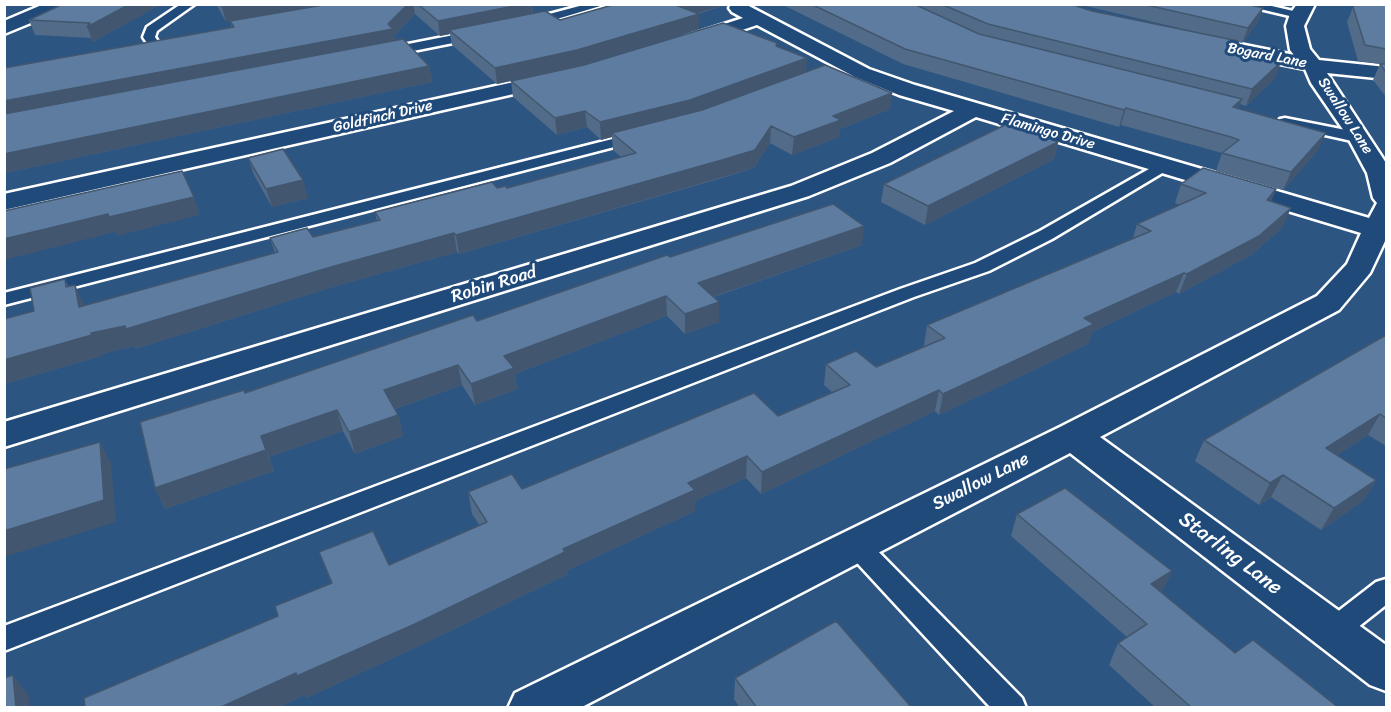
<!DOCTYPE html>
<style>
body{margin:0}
#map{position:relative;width:1391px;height:712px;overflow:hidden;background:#2c5582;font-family:Sriracha,sans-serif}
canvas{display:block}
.frame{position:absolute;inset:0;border:6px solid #fff;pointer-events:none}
</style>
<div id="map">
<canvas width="1391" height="712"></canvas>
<div class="frame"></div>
</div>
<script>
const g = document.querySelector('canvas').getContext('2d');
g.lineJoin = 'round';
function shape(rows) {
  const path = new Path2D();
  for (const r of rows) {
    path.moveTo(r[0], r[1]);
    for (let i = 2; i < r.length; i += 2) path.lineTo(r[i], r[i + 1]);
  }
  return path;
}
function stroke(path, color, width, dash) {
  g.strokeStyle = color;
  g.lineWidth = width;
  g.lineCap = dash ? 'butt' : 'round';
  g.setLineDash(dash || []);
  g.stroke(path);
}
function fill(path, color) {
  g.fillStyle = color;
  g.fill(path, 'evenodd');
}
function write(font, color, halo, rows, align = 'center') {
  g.font = font + ' Sriracha,sans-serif';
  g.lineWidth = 6;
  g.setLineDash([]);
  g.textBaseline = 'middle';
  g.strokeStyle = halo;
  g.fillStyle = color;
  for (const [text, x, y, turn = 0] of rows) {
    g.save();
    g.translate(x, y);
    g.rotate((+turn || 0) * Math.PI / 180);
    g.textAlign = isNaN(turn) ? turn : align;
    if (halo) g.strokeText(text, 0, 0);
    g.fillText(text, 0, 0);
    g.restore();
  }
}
const service = shape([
 [181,4,195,4,157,31,155,37,159,43,157,46,149,46,143,37,147,27,181,4],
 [587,4,607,4,527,28,521,24,523,21,587,4],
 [1239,4,1263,4,1302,13,1304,15,1298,18,1239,4],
 [479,30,483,31,483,37,383,57,377,53,383,49,479,30],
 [1285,118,1361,133,1369,138,1361,143,1280,125,1278,122,1280,119,1285,118],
 [640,132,645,133,647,136,645,139,4,305,4,293,640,132],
 [1163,161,1169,163,1171,166,1169,169,1052,239,989,271,914,297,4,651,4,626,900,289,975,263,1040,231,1163,161],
 [856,535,865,538,1022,698,1026,708,991,708,847,552,843,545,847,538,856,535],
 [1386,579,1386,605,1343,639,1333,643,1323,639,1319,631,1323,623,1376,582,1386,579]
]);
const minor = shape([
 [44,4,70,4,67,8,4,34,4,21,44,4],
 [731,4,745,4,869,69,915,85,1369,218,1377,203,1373,198,1367,173,1346,134,1311,83,1305,69,1190,46,1183,44,1180,40,1183,36,1190,34,1294,55,1290,50,1286,26,1290,14,1297,4,1315,4,1304,26,1310,49,1319,60,1386,67,1386,79,1327,73,1386,163,1386,239,1370,273,1339,310,1100,437,1386,645,1386,691,1370,685,1070,453,580,708,508,708,515,693,1060,427,1317,296,1347,264,1361,233,976,117,890,163,809,196,4,447,4,422,791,186,872,153,954,111,899,95,855,77,757,25,698,45,684,45,681,41,684,37,743,18,732,12,729,8,731,4],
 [555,73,562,75,566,79,562,83,4,210,4,194,555,73]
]);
stroke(service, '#fff', 5);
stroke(minor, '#fff', 5);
fill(service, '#1f4a7a');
fill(minor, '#1f4a7a');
fill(shape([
 [161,4,93,42,91,38,35,35,29,20],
 [216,4,532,4,533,13,560,20,616,4,728,4,698,14,699,14,699,29,578,66,497,84,452,45,450,34,440,36,415,14,394,36,395,41,429,66,432,82,5,173,232,28,230,21,291,11,226,22],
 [781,4,1070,4,1092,11,1196,32,1077,4,1246,4,1263,8,1258,22,1242,43,1238,42,1235,51,1275,78,1246,106,1240,104,1238,109,1318,150,1283,190,1216,171,1222,153,1121,125,1119,127,903,64],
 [1386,4,1386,97,1373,80,1380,64,1358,61,1347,22,1353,7],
 [777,43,777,46,806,72,890,109,840,129,839,137,792,155,770,143,754,168,722,178,459,254,457,252,336,286,135,349,134,346,101,354,101,356,4,384,4,319,34,311,65,279,68,286,84,306,275,253,270,238,313,237,377,221,375,212,497,188,507,188,621,157,613,150,612,137,601,140,587,127,557,135,513,97,511,81],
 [1058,142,1054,159,925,225,881,202,884,184],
 [248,158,308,198,272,207,254,175],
 [1181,184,1276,189,1271,201,1283,227,1251,255,1179,294,1176,292,1092,332,1088,344,939,415,935,411,761,494,746,478,695,501,695,511,568,570,568,574,421,645,306,698,305,695,277,708,85,708,278,616,331,583,319,552,389,565,480,526,472,514,468,492,522,489,778,416,832,392,824,385,826,364,876,367,925,346,924,345,927,325,1133,238,1137,224,1180,205,1175,203],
 [862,245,714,297,719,322,685,334,667,316,515,374,517,389,475,405,462,385,395,409,398,415,403,436,355,454,343,431,269,457,274,471,165,509,155,488,245,393,477,321,670,257],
 [1386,335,1386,446,1368,435,1337,455,1376,480,1363,501,1321,530,1271,497,1259,505,1195,461,1204,440],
 [1017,514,1172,571,1161,593,1235,653,1339,708,1156,708,1109,665,1118,643,1127,637,1011,536],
 [735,678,912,708,740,708,734,699]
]), '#516b89');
fill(shape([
 [130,4,161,4,93,42,87,27],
 [239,4,330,4,226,22,222,7],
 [408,4,413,4,415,14,394,36,396,44,4,120,4,101,388,24],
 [519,4,532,4,533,17,449,30,450,34,440,36,438,21],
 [681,4,728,4,681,18],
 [1263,8,1258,22,1242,43,1248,28],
 [699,14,699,29,578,66,497,84,495,68],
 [1238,41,1233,57,1231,51],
 [807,58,806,74,690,117,612,133,612,137,601,140,600,122],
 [1281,62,1275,78,1246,106,1252,89],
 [429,66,432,82,5,173,4,172,4,154],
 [892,93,890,109,840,129,839,137,792,155,794,137,833,116],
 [1242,99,1236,116,1233,107],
 [1126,108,1121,125,1119,127,1124,110],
 [585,111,587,127,557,135,555,118],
 [771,126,770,143,754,168,459,254,456,235],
 [1326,133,1318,150,1283,190,1291,172],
 [1058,142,1054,159,925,225,928,206],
 [303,180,308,198,272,207,266,189],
 [1276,189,1269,207,1267,200],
 [194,197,200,215,117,236,115,232,4,260,4,239,108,214],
 [1291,208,1283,227,1251,255,1179,294,1187,274],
 [864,226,862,245,698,302,698,283],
 [454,233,457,252,336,286,135,349,134,346,101,354,101,356,4,384,4,360,91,333],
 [1184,273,1176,292,1092,332,1088,344,939,415,943,394,1084,318],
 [75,285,84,305,88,327,79,307],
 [666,296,667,316,515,374,517,389,475,405,471,384,504,356],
 [719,302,719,322,685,334,685,314],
 [458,365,462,385,389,411,384,390],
 [939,390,935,411,761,494,762,472],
 [337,410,343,431,269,457,261,436],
 [1380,414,1368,435,1314,470,1326,448],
 [398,415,403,436,355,454,349,432],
 [100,442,111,463,116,522,4,557,4,531],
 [266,450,274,471,165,509,155,488],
 [747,456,746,478,695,501,695,511,568,570,568,574,421,645,306,698,305,695,277,708,219,708,563,549,688,483],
 [1283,475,1271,497,1259,505,1270,483],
 [1376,480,1363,501,1321,530,1334,508],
 [1172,571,1162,592,1141,606,1151,584],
 [13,675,29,696,30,708,16,708]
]), '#42576f');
const building = shape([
 [63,4,130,4,87,27,90,23,29,20,63,4],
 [220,4,239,4,222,7,220,4],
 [329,4,408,4,388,24,393,29,4,101,4,68,234,27,230,21,329,4],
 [418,4,524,4,438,21,418,4],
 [616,4,673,4,699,14,577,50,495,68,449,30,545,11,560,20,616,4],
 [811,4,914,4,979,34,1242,99,1233,107,1326,133,1291,172,1222,153,1239,140,1231,137,1126,108,1124,110,905,49,811,4],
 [941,4,1070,4,1092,11,1238,41,1231,51,1281,62,1252,89,988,24,941,4],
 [1142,4,1246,4,1263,8,1248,28,1142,4],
 [1356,4,1386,4,1386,49,1365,45,1353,7,1356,4],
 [723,23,777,43,776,46,807,58,690,100,600,122,585,111,555,118,511,81,584,65,723,23],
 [403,39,429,66,4,154,4,114,403,39],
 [1380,64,1386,64,1386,72,1380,64],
 [825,65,892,93,833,116,841,120,794,137,771,126,755,150,722,160,456,235,454,233,331,267,126,329,125,326,91,333,92,335,4,360,4,319,34,311,30,288,65,279,66,287,75,285,79,307,278,252,270,238,307,228,313,237,380,220,375,212,492,182,497,188,505,186,507,188,636,153,612,133,702,110,825,65],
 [1009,123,1058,142,928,206,884,184,1009,123],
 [283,149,303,180,266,189,248,158,283,149],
 [1203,168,1276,189,1267,200,1291,208,1259,236,1187,274,1184,273,1084,318,1094,324,943,394,939,390,762,472,747,456,688,483,695,490,563,549,565,552,415,624,297,676,296,673,219,708,85,708,84,698,278,616,275,606,332,583,319,552,373,531,389,565,487,522,468,492,512,474,522,489,754,393,778,416,850,385,826,364,856,351,876,367,945,338,927,325,1151,231,1137,224,1206,193,1181,184,1203,168],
 [182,171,194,197,109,217,108,214,4,239,4,211,182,171],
 [833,204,864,226,698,283,719,302,685,314,666,296,504,356,514,368,471,384,458,365,384,390,398,415,349,432,337,410,261,436,266,450,155,488,140,422,244,390,245,393,473,315,477,321,667,255,670,257,833,204],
 [1386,335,1386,418,1380,414,1326,448,1376,480,1334,508,1283,475,1270,483,1204,440,1386,335],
 [100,442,104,500,4,531,4,469,100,442],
 [1065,488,1172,571,1151,584,1235,653,1253,640,1339,708,1192,708,1118,643,1147,624,1017,514,1065,488],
 [836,621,912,708,757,708,735,678,836,621],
 [13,675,16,708,4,708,4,678,13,675]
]);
fill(building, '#5e7c9f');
stroke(building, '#42576f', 1.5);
write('15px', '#fff', '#1f4a7a', [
 ["Bogard Lane",1267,56,11],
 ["Swallow Lane",1345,116,57],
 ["Goldfinch Drive",383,117,-13],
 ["Flamingo Drive",1048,132,16]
]);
write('18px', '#fff', '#1f4a7a', [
 ["Robin Road",494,285,-17],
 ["Swallow Lane",981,482,-27]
]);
write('21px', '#fff', '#1f4a7a', [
 ["Starling Lane",1230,554,37]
]);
</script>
